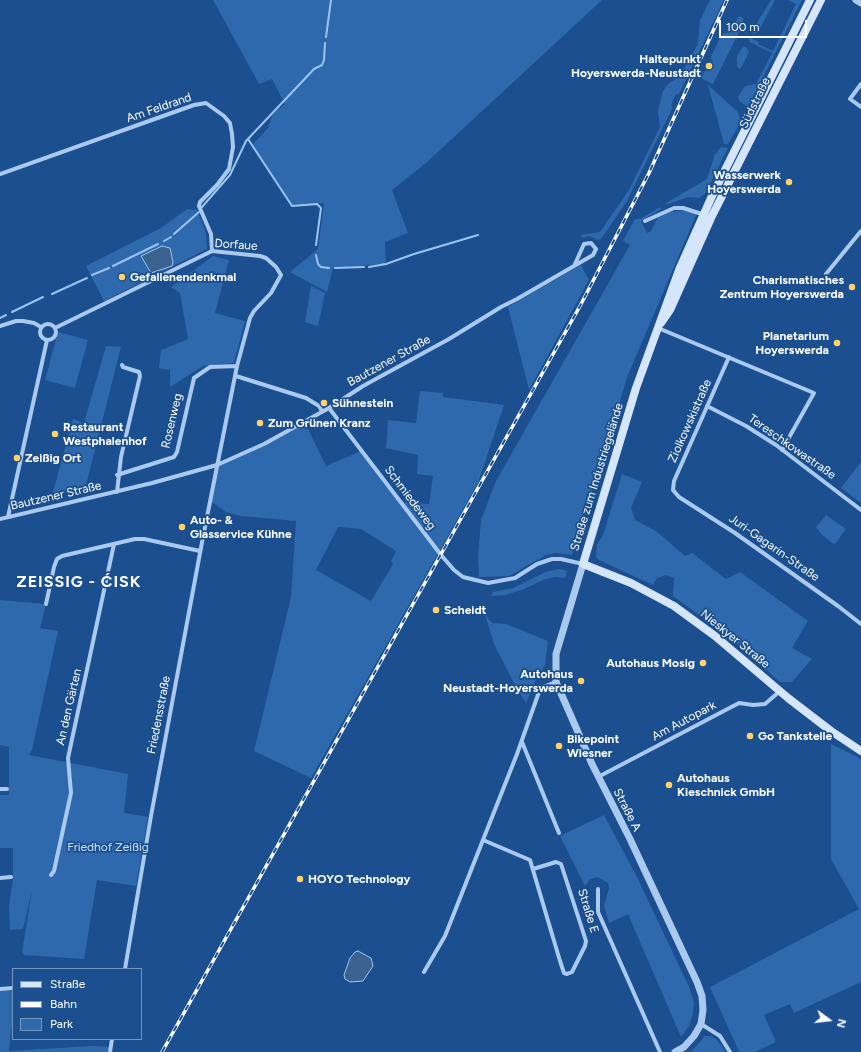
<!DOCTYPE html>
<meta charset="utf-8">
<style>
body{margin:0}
#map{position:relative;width:861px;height:1052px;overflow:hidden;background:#1b4f8f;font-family:Figtree,sans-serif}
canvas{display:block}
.legend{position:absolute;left:12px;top:968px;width:130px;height:72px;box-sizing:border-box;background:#1b4f8f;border:1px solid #7695bc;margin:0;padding:5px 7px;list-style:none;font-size:12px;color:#fff}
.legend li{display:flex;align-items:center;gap:8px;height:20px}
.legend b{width:20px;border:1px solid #7695bc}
.north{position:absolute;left:809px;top:1000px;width:40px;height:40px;-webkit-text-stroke:3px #1b4f8f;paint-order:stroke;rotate:105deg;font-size:11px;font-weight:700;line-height:16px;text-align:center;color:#fff}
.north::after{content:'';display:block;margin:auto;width:14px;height:18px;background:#fff;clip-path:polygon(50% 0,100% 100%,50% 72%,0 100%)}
.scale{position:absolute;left:719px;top:20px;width:88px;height:18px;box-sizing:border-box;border:2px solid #fff;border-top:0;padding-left:5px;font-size:12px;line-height:14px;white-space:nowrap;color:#fff;-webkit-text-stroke:3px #1b4f8f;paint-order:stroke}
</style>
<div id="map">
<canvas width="861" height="1052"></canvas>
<ul class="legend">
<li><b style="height:5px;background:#d6e6fa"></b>Straße</li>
<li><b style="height:5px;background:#fff"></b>Bahn</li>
<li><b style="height:11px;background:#2e69ad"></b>Park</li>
</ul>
<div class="north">N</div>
<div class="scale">100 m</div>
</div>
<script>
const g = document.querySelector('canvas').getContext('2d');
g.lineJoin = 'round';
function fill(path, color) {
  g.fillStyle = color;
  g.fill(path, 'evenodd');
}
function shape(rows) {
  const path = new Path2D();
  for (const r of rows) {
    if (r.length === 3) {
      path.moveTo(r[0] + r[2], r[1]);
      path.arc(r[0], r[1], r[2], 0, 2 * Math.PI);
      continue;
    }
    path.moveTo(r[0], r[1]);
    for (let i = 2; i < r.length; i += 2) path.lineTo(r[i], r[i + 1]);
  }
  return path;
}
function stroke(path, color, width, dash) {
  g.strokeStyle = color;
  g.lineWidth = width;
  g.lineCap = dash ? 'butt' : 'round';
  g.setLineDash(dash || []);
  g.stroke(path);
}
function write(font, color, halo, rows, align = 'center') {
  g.font = font + ' Figtree,sans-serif';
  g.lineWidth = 3.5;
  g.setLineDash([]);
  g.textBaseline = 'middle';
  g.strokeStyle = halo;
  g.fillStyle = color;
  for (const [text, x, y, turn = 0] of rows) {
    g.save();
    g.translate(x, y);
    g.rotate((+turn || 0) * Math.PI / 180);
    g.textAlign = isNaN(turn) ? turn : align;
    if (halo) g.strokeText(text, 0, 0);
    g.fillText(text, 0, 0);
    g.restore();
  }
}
fill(shape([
 [213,0,602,0,426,163,392,190,408,233,385,242,386,264,333,268,327,292,290,272,318,249,324,203,292,206,252,145,268,128,273,114,285,104,272,79,259,84],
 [710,0,724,0,679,94,676,94,671,105,673,107,627,201,601,239,598,240,589,236,582,238,581,235,600,232,629,190,660,127,658,111,663,91,668,84,679,77,698,44,700,20],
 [771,0,775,0,758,32,754,34,752,33,750,28,753,29],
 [788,0,802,0,748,107,739,101,738,97,745,86,756,84,772,53,750,42,748,37,759,42,758,44,773,51,796,4],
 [739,16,743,18,743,24,713,84,701,78,705,71,708,71,713,60,710,59,721,36,723,34,730,32],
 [743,47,746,47,749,52,741,68,739,69,737,66,737,56],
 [708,85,738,112,741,122,728,144,724,144],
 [721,147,728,148,705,194,699,198,688,197,666,205,666,203,707,179,715,154],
 [660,207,661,209,641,221,647,233,651,231,658,217,667,212,686,210,697,213,628,375,572,555,555,553,546,555,509,576,479,577,478,556,481,520,496,481,630,245,623,241,635,219,640,219],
 [187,209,197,210,206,233,207,249,104,301,86,266,161,228],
 [213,256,229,260,215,313,245,321,234,363,203,366,170,387,170,370,159,368,161,350,188,339,180,293,171,287],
 [581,265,589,280,529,390,508,307],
 [311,286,325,293,318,326,305,322],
 [58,332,88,340,75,388,45,380],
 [106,346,121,347,85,489,52,496,73,419,84,423],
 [420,391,443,393,443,397,504,405,478,483,311,778,254,751,291,597,296,521,241,516,226,512,210,501,217,466,264,444,304,421,326,466,361,451,400,502,429,504,433,476,417,474,418,455,386,448,388,420,416,423],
 [338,527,361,529,396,551,391,561,393,564,371,601,316,570],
 [861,462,861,503,841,488],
 [622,474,642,482,631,508,635,520,656,531,685,556,692,553,726,579,740,572,808,621,792,648,812,659,792,682,780,682,729,637,673,596,674,578,666,575,657,578,653,585,599,560,596,557,597,545,603,535],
 [826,515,846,529,835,544,832,543,821,534,816,527],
 [559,569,567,571,565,578,555,577,543,580,522,590,505,595,491,596,493,592,513,588,546,572],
 [0,600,46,604,40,628,58,631,32,750,29,755,128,774,124,813,148,817,136,886,97,880,84,959,24,955,22,952,32,890,23,929,10,930,9,905,13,879,13,848,0,848,0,795,9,795,9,747,0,745],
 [485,614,492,623,506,624,548,641,545,665,537,677,526,703,515,685,494,644],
 [831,744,861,759,861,982,794,1013,790,1004,764,1015,776,1042,755,1052,739,1052,710,987,859,909,831,859],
 [604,815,638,879,690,989,694,1003,693,1014,689,1026,681,1037,628,914,609,923,604,906,609,888,608,883,598,877,590,879,585,886,560,836],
 [0,991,13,991,13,1015,9,1051,92,1046,110,1047,110,1052,0,1052],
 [705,1036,711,1036,716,1039,726,1052,691,1052]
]), '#2e69ad');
const water = shape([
 [162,246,170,248,173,262,172,266,151,273,141,256,162,246],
 [358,951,371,958,373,966,363,981,350,982,345,979,344,975,350,958,355,952,358,951]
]);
fill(water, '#3c6290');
stroke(water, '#9cc4f0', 1);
stroke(shape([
 [326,37,331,0],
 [248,139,292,206,317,204,321,208,316,245],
 [202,207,230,175,246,141,314,69,322,65,324,60,325,43],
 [174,234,199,212],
 [164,241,171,237],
 [316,255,318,264,321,267,329,268],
 [113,266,158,244],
 [369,267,386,264,414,254,478,235],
 [335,268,364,267],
 [92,275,109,268],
 [52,294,87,278],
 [12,312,43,297],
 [0,318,6,315]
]), '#9cc4f0', 2);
stroke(shape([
 [861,84,850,99,861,107],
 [0,174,194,105,206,103,224,116,230,123,232,134,233,147,229,169,217,185,200,202,199,206,211,234,212,251],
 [645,221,674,208,683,208,705,215],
 [826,274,861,231],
 [48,332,8],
 [0,326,16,321,23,321,34,323,41,327],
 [55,328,212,251,260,256,266,258,276,267,281,275,271,293,254,311,250,318,237,366,203,537,151,816,125,969],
 [658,328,814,393,782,450],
 [729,357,674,481,673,490,679,497,735,533,838,606,861,624],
 [236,376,306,398,319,406,322,411],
 [707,406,746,426,776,445,861,510],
 [329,408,441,555,454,570,463,577,488,583,515,578,537,564,552,559,561,559,583,564],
 [117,475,174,457,177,452,194,378,210,367,237,366],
 [117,492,121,457,140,376,139,372,123,367,122,365],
 [8,517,47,340],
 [0,519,152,483,217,465,264,444,329,408,363,386,449,339,501,307,517,299,593,255,596,249,591,243,584,244,575,264],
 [46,604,54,567,57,559,62,556,135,539,144,539,200,551],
 [522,742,559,833],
 [598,777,739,703,753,705,765,704,780,691],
 [0,789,7,789],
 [483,840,530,860,560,961,564,973,567,974,572,972,585,946,586,941,561,864,556,862,533,869],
 [51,875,54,871,71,793,68,758,114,544],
 [0,878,11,877],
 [598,889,598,912,660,1052],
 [424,972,445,936,517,754,539,692,543,687,556,682],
 [0,989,13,988],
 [701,1024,720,1036,730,1052],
 [110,1052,112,1039]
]), '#a9c9ee', 4);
stroke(shape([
 [856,0,861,3],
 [583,564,556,654,556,682,592,764,630,839,697,982,702,996,703,1010,701,1024,694,1036,684,1047,675,1052]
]), '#a9c9ee', 7);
stroke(shape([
 [810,0,712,196,679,270,636,388,583,564,631,583,674,606,715,636,788,698,831,731,861,751],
 [661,323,670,310,711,218,821,0]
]), '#d6e6fa', 8);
const rail = shape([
 [162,1052,580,306,649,173,727,0]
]);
stroke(rail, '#fff', 3.5);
stroke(rail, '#1b4f8f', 2, [6]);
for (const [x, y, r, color] of [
 [709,66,4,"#ffd166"],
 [789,182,4,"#ffd166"],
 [122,277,4,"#ffd166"],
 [852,287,4,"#ffd166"],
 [837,343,4,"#ffd166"],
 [324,403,4,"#ffd166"],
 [260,423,4,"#ffd166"],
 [55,434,4,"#ffd166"],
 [17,458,4,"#ffd166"],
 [182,527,4,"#ffd166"],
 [436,610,4,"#ffd166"],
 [703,663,4,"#ffd166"],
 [581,681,4,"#ffd166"],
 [750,736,4,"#ffd166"],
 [559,746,4,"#ffd166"],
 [669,785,4,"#ffd166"],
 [300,879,4,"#ffd166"]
]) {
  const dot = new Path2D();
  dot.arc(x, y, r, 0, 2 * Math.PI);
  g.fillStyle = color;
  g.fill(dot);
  stroke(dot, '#1b4f8f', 1.5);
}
write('bold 12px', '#fff', '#1b4f8f', [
 ["Haltepunkt",701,59,"right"],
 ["Hoyerswerda-Neustadt",701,73,"right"],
 ["Wasserwerk",781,175,"right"],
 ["Hoyerswerda",781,189,"right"],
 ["Gefallenendenkmal",130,277],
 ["Charismatisches",844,280,"right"],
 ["Zentrum Hoyerswerda",844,294,"right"],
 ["Planetarium",829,336,"right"],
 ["Hoyerswerda",829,350,"right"],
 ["Sühnestein",332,403],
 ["Zum Grünen Kranz",268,423],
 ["Restaurant",63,427],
 ["Westphalenhof",63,441],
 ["Zeißig Ort",25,458],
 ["Auto- &",190,520],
 ["Glasservice Kühne",190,534],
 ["Scheidt",444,610],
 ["Autohaus Mosig",695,663,"right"],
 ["Autohaus",573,674,"right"],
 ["Neustadt-Hoyerswerda",573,688,"right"],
 ["Go Tankstelle",758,736],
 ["Bikepoint",567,739],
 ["Wiesner",567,753],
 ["Autohaus",677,778],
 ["Kieschnick GmbH",677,792],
 ["HOYO Technology",308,879]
], 'left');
write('12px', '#fff', '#1b4f8f', [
 ["Südstraße",755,103,-64],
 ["Am Feldrand",159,108,-19],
 ["Dorfaue",236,245,4],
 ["Bautzener Straße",389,361,-29],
 ["Rosenweg",172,421,-77],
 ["Ziolkowskistraße",690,421,-66],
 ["Tereschkowastraße",792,447,35],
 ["Straße zum Industriegelände",597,477,-73],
 ["Bautzener Straße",56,496,-13],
 ["Schmiedeweg",410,498,53],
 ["Juri-Gagarin-Straße",774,548,35],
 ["Nieskyer Straße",735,639,39],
 ["An den Gärten",69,707,-77],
 ["Friedensstraße",159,715,-79],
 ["Am Autopark",684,721,-28],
 ["Straße A",627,810,63],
 ["Straße E",588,911,73]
]);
write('12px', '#cfe3fa', '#1b4f8f', [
 ["Friedhof Zeißig",108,847]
]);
g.letterSpacing = '1px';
write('bold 16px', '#fff', '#1b4f8f', [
 ["ZEISSIG - ĆISK",79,582]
]);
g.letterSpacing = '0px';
</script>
